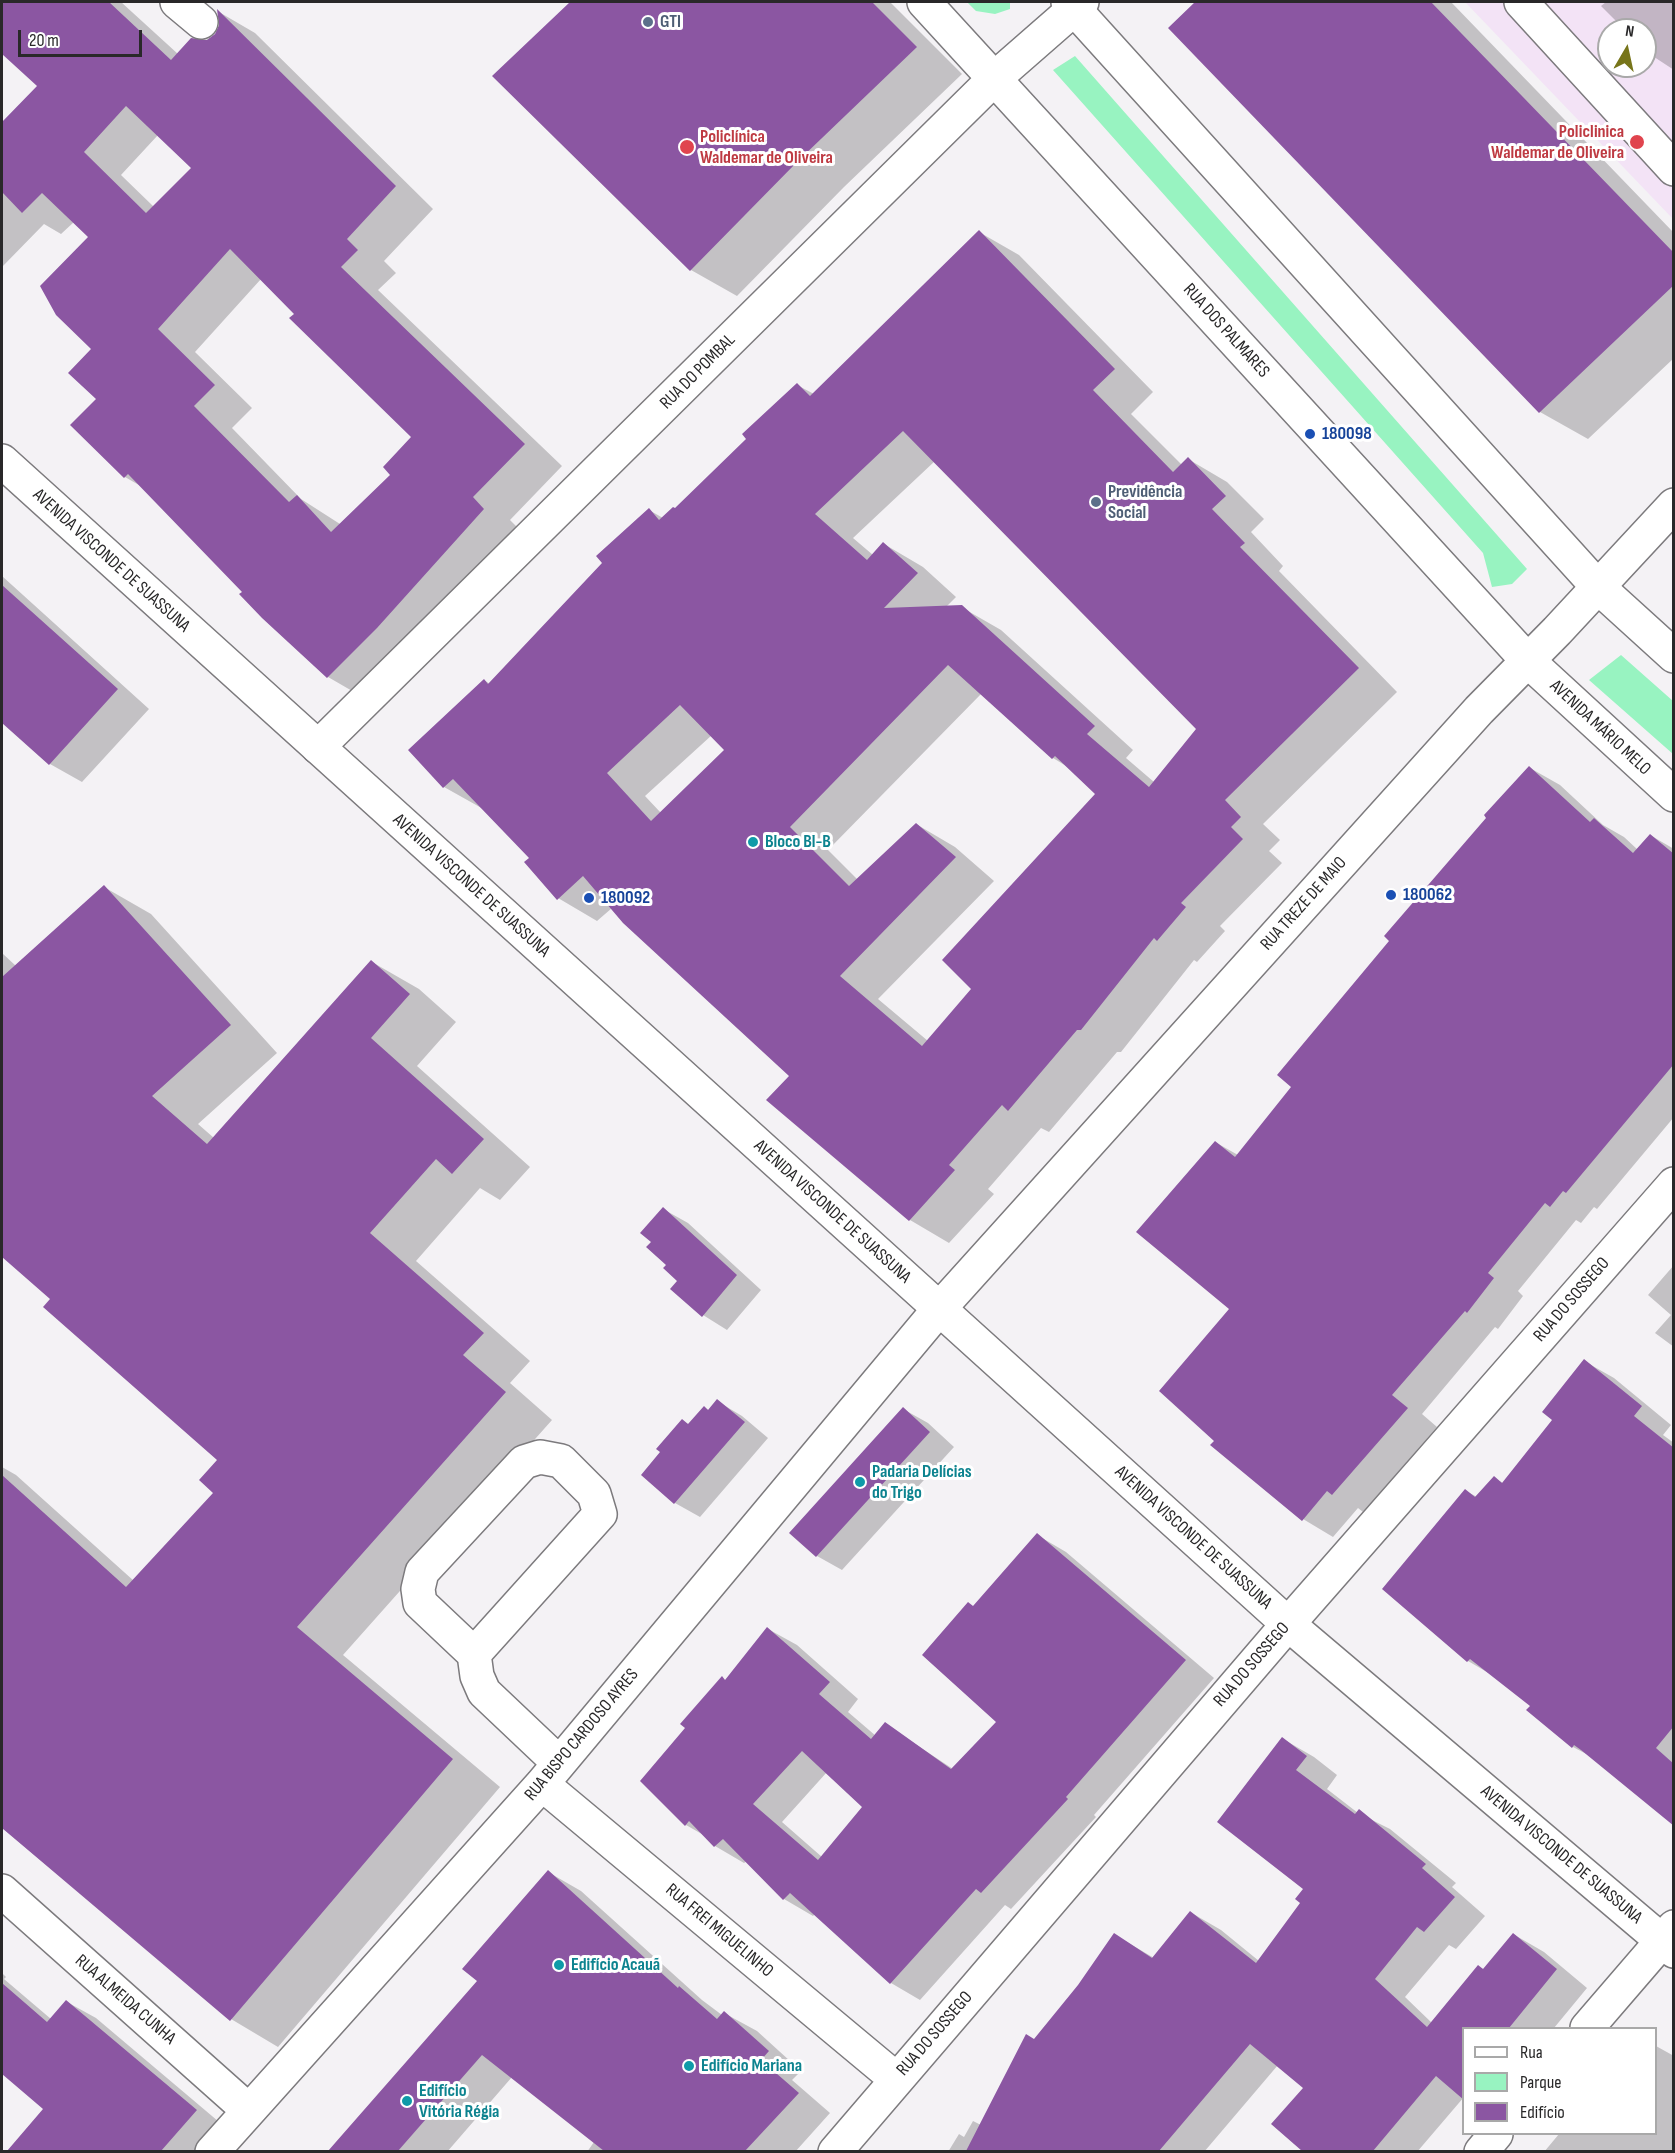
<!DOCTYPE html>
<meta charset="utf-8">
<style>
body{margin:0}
#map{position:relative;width:1675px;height:2153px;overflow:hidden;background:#f4f2f5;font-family:"Sofia Sans Condensed",sans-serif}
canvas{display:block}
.frame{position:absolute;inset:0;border:3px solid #292829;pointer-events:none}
.legend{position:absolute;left:1462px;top:2027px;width:195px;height:108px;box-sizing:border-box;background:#fff;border:2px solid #a9a9a9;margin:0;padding:8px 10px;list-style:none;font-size:18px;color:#292829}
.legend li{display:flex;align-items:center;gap:12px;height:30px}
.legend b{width:30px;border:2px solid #a9a9a9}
.north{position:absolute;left:1597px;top:18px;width:60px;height:60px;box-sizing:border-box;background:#fff;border:2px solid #a9a9a9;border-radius:50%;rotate:9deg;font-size:16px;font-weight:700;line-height:24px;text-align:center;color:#292829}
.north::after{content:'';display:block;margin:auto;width:21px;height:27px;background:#77751a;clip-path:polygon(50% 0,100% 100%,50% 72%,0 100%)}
.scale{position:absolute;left:18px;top:30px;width:124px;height:27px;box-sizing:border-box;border:3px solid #292829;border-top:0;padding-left:8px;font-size:18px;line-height:21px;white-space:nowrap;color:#292829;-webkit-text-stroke:4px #fff;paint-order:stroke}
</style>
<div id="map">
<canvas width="1675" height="2153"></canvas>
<div class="frame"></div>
<ul class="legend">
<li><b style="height:8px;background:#fff"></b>Rua</li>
<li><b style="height:16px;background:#98f3c1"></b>Parque</li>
<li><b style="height:16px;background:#8b56a2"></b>Edifício</li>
</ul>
<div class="north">N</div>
<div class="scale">20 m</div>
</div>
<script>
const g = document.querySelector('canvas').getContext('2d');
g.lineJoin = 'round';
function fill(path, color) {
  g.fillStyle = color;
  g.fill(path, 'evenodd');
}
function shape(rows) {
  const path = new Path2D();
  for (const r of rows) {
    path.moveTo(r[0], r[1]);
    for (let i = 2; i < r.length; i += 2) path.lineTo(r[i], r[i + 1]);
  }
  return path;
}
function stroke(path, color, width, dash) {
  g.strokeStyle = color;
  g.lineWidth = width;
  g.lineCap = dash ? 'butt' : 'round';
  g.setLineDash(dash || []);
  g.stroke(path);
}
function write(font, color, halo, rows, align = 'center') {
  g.font = font + ' "Sofia Sans Condensed",sans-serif';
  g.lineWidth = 6;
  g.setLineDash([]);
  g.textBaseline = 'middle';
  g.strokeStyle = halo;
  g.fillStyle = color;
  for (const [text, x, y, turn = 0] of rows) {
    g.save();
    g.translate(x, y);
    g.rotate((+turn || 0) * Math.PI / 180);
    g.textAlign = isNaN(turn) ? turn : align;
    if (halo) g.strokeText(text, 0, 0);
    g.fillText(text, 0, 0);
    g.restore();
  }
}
fill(shape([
 [1465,2,1673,2,1673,219],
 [1609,30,1645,30,1645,66,1609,66]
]), '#f3e3f6');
fill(shape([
 [967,2,1010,2,1010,9,995,14,976,11],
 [1075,56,1527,569,1512,584,1492,587,1483,553,1053,70],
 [1621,655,1673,701,1673,754,1589,680]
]), '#98f3c1');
fill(shape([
 [2,2,121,2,178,54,216,35,221,25,219,12,255,33,433,209,384,261,396,273,378,290,562,466,510,520,521,531,366,699,328,677,144,488,125,477,98,399,93,349,90,237,74,222,61,234,44,224,2,267,2,125,39,86,2,53],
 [158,135,193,168,154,207,121,175],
 [261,279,413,437,393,475,340,524,301,499,232,428,252,408,195,352],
 [572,2,890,2,962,74,844,187,737,296,691,270,494,76],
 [1198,2,1451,2,1674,233,1674,358,1588,439,1540,412,1170,28],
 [1606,2,1674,2,1674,70,1645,51,1645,30,1625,30,1601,6],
 [979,232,1019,255,1153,392,1131,414,1182,465,1188,459,1227,482,1264,519,1251,532,1283,566,1279,571,1397,692,1263,824,1280,840,1269,851,1282,863,1220,926,1225,931,1197,962,1194,960,1121,1052,1117,1052,1049,1132,1041,1128,988,1189,994,1194,949,1243,910,1220,791,1076,612,908,597,921,558,898,531,858,485,810,444,787,410,751,484,680,490,684,604,563,649,510,663,518,675,510,748,439,797,385,814,394],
 [935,461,1198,729,1154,782,1126,758,1133,750,1001,630,961,607,946,607,956,597,923,567,884,544,873,555,853,538],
 [982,693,1053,758,1071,769,1097,794,973,989,928,1041,878,999,994,881,955,847,916,824,858,880,828,850],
 [712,735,727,750,661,813,645,796],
 [2,576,149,709,82,782,50,764,2,721],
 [1530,768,1560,785,1603,825,1624,837,1638,850,1650,835,1674,849,1674,1117,1597,1209,1594,1207,1581,1223,1576,1220,1518,1291,1523,1296,1498,1329,1495,1327,1422,1414,1437,1427,1363,1512,1358,1508,1333,1537,1303,1519,1216,1441,1231,1309,1215,1142,1238,1155,1293,1087,1391,941],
 [104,887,151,914,277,1053,198,1124,214,1138,372,962,419,989,456,1022,417,1066,530,1167,500,1200,480,1188,416,1261,530,1361,510,1383,552,1420,343,1655,500,1787,278,2047,231,2019,2,1828,2,1467,16,1475,134,1581,215,1493,219,1459,52,1299,2,1255,2,953,16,966],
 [663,1209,688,1223,761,1290,727,1330,703,1315,653,1242],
 [1674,1265,1674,1347,1655,1333,1671,1315,1648,1295],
 [1584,1361,1614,1378,1671,1425,1663,1435,1674,1443,1674,1825,1594,1758,1573,1747,1529,1710,1532,1706,1497,1678,1468,1661,1466,1491,1477,1497,1494,1478,1503,1483,1555,1420],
 [717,1401,742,1416,768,1438,700,1517,675,1503,643,1475,662,1452,682,1421,690,1425,705,1408,710,1411],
 [903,1409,928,1423,954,1447,842,1570,817,1556,791,1533],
 [1037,1535,1066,1552,1214,1678,1094,1815,1096,1817,1011,1909,1005,1905,920,2000,891,1983,815,1914,813,1916,784,1899,747,1861,744,1863,715,1846,707,1837,686,1825,687,1728,722,1678,726,1681,768,1629,797,1645,858,1699,848,1712,876,1736,885,1724,953,1769,998,1722,974,1607],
 [827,1772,864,1806,822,1857,782,1822],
 [1283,1739,1314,1757,1337,1775,1327,1789,1358,1813,1390,1829,1456,1883,1452,1887,1485,1916,1456,1949,1449,1945,1405,1997,1432,2023,1479,1967,1485,1970,1513,1934,1544,1952,1587,1988,1554,2028,1464,2028,1464,2097,1417,2152,1304,2152,1273,2124,1305,2087,1278,2065,1204,2152,948,2152,959,2134,964,2137,973,2121,981,2125,1035,2041,1080,1986,1115,1935,1154,1958,1190,1912,1221,1930,1259,1961,1302,1903,1305,1888],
 [548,1872,581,1891,702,2000,722,2015,724,2013,757,2031,801,2071,792,2080,830,2113,795,2152,587,2152,594,2142,512,2077,447,2152,330,2152,479,1980],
 [2,1973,6,1977,4,1979,51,2019,67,2002,96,2018,225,2127,204,2152,9,2152,45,2109,2,2073],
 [1656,2046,1674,2056,1674,2152,1544,2152,1559,2134,1656,2134]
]), '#0003');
fill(shape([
 [2,2,109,2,171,60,191,38,207,40,215,34,219,25,217,9,396,186,347,239,358,250,341,267,525,444,473,497,484,509,377,628,327,678,262,618,239,594,242,592,128,474,124,478,70,425,96,399,68,373,91,349,56,315,40,286,88,237,42,193,22,213,2,192,2,122,37,86,2,54],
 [126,106,191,168,146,213,84,152],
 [230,249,294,314,289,318,411,437,383,467,390,475,331,532,297,495,289,502,194,406,215,385,158,329],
 [570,2,872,2,917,47,798,161,690,271,492,76],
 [1195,2,1431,2,1674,253,1674,285,1539,413,1168,28],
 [979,230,1115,369,1093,390,1173,472,1188,457,1226,496,1212,509,1245,543,1240,547,1359,668,1225,800,1241,817,1231,827,1243,839,1181,903,1186,907,1157,941,1154,938,1081,1030,1077,1030,1008,1111,1002,1105,949,1165,955,1170,909,1221,766,1100,789,1076,623,923,583,876,557,900,524,862,529,858,453,779,443,788,408,750,484,679,488,684,602,563,596,556,649,508,659,520,673,507,675,508,746,439,742,434,797,383,810,396],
 [903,431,1196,729,1149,787,1087,734,1095,726,962,605,884,608,918,573,883,542,867,560,815,514],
 [948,665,1052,759,1055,756,1095,794,942,960,971,989,922,1046,840,976,956,857,916,823,849,886,790,827],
 [680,705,724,750,651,821,607,773],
 [2,585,118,689,49,765,2,723],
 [1529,766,1590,822,1594,818,1633,853,1650,834,1674,854,1674,1064,1566,1193,1563,1191,1550,1207,1545,1203,1488,1273,1494,1278,1467,1313,1465,1311,1392,1395,1408,1408,1332,1495,1327,1491,1302,1521,1210,1445,1214,1441,1159,1391,1229,1309,1136,1232,1215,1141,1235,1157,1291,1087,1277,1075,1389,941,1384,936,1486,818,1484,815],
 [104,885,231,1025,152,1096,207,1144,371,960,410,994,371,1038,484,1139,452,1174,436,1159,370,1233,484,1333,463,1355,506,1392,297,1627,453,1759,230,2021,2,1828,2,1475,126,1587,213,1493,199,1480,217,1460,43,1307,50,1299,2,1257,2,977],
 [663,1207,737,1275,702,1317,670,1289,677,1281,663,1268,666,1265,646,1247,651,1242,640,1233],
 [1584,1359,1642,1406,1634,1416,1674,1448,1674,1726,1656,1748,1674,1764,1674,1826,1581,1750,1574,1745,1572,1748,1526,1710,1530,1706,1470,1659,1467,1662,1382,1589,1465,1489,1475,1497,1494,1476,1502,1483,1552,1420,1542,1412],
 [717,1399,745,1422,674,1504,641,1475,660,1452,656,1449,682,1419,688,1424,704,1406,708,1410],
 [903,1407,930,1432,816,1557,789,1533],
 [1037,1533,1186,1660,1066,1797,1068,1799,981,1893,976,1889,890,1984,790,1893,783,1900,723,1839,714,1847,689,1821,685,1826,640,1781,685,1728,680,1724,722,1676,725,1680,767,1627,830,1682,819,1694,871,1739,885,1722,951,1769,996,1722,922,1655,968,1602,973,1606],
 [802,1751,862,1807,818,1860,753,1804],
 [1282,1737,1307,1756,1296,1770,1355,1814,1359,1809,1426,1864,1422,1868,1455,1897,1424,1932,1417,1927,1375,1979,1427,2027,1478,1965,1483,1969,1513,1933,1557,1969,1509,2028,1464,2028,1464,2100,1436,2076,1373,2151,1302,2151,1271,2124,1303,2088,1250,2044,1159,2151,966,2151,1026,2034,1034,2039,1078,1985,1114,1933,1152,1958,1190,1911,1256,1963,1300,1903,1295,1899,1303,1889,1217,1822],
 [548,1870,678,1988,679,1986,717,2019,724,2011,769,2051,761,2060,799,2093,745,2151,604,2151,482,2055,398,2151,328,2151,477,1981,462,1969],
 [2,1983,47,2022,66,2000,197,2110,161,2151,7,2151,43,2109,2,2074]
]), '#8b56a2');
const minor = shape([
 [177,2,201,22],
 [1521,2,1674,169],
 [318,747,995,78,1082,2],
 [474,1654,600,1514,594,1494,561,1461,540,1457,524,1462,422,1572,418,1589,420,1603,474,1654,477,1676,484,1692,559,1763],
 [542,1784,896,2079],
 [2,1891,248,2110],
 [1587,2028,1674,1927],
 [212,2152,542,1784,939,1309,1479,710,1557,631,1674,505],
 [835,2152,1288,1624,1674,1184],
 [1481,2152,1496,2134]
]);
const major = shape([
 [924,2,1527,660,1674,795],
 [1068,2,1597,586,1674,656],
 [2,461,1288,1624,1674,1951]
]);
stroke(minor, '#7c7a7d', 36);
stroke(major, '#7c7a7d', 36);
stroke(minor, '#fff', 33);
stroke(major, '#fff', 33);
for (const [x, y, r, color] of [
 [648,22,6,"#5c6f8a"],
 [1637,142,8,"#e0444e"],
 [687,147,8,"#e0444e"],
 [1310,434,6,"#1a4fb4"],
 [1096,502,6,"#5c6f8a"],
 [753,842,6,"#0f9aa8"],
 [1391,895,6,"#1a4fb4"],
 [589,898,6,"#1a4fb4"],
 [860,1482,6,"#0f9aa8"],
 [559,1965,6,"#0f9aa8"],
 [689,2066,6,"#0f9aa8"],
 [407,2101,6,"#0f9aa8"]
]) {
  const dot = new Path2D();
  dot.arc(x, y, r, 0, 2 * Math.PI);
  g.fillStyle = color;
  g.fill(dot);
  stroke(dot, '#fff', 2);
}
write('bold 18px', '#4e5e75', '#fff', [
 ["GTI",660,22],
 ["Previdência",1108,492],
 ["Social",1108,513]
], 'left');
write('bold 18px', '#be3a42', '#fff', [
 ["Policlinica",1624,132],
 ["Waldemar de Oliveira",1624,153],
 ["Policlínica",700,137,"left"],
 ["Waldemar de Oliveira",700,158,"left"]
], 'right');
write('18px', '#292829', '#fff', [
 ["RUA DOS PALMARES",1226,331,48],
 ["RUA DO POMBAL",698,372,-45],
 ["AVENIDA VISCONDE DE SUASSUNA",111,561,42],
 ["AVENIDA MÁRIO MELO",1600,728,43],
 ["AVENIDA VISCONDE DE SUASSUNA",471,886,42],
 ["RUA TREZE DE MAIO",1304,904,-48],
 ["AVENIDA VISCONDE DE SUASSUNA",832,1212,42],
 ["RUA DO SOSSEGO",1572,1300,-49],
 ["AVENIDA VISCONDE DE SUASSUNA",1193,1538,42],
 ["RUA DO SOSSEGO",1252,1665,-49],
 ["RUA BISPO CARDOSO AYRES",582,1735,-50],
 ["AVENIDA VISCONDE DE SUASSUNA",1561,1855,40],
 ["RUA FREI MIGUELINHO",719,1931,40],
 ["RUA ALMEIDA CUNHA",125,2000,41],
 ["RUA DO SOSSEGO",935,2034,-49]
]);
write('bold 18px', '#164399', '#fff', [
 ["180098",1322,434],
 ["180062",1403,895],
 ["180092",601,898]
], 'left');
write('bold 18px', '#0d838f', '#fff', [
 ["Bloco Bl-B",765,842],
 ["Padaria Delícias",872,1472],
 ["do Trigo",872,1493],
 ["Edifício Acauã",571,1965],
 ["Edifício Mariana",701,2066],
 ["Edifício",419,2091],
 ["Vitória Régia",419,2112]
], 'left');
</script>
